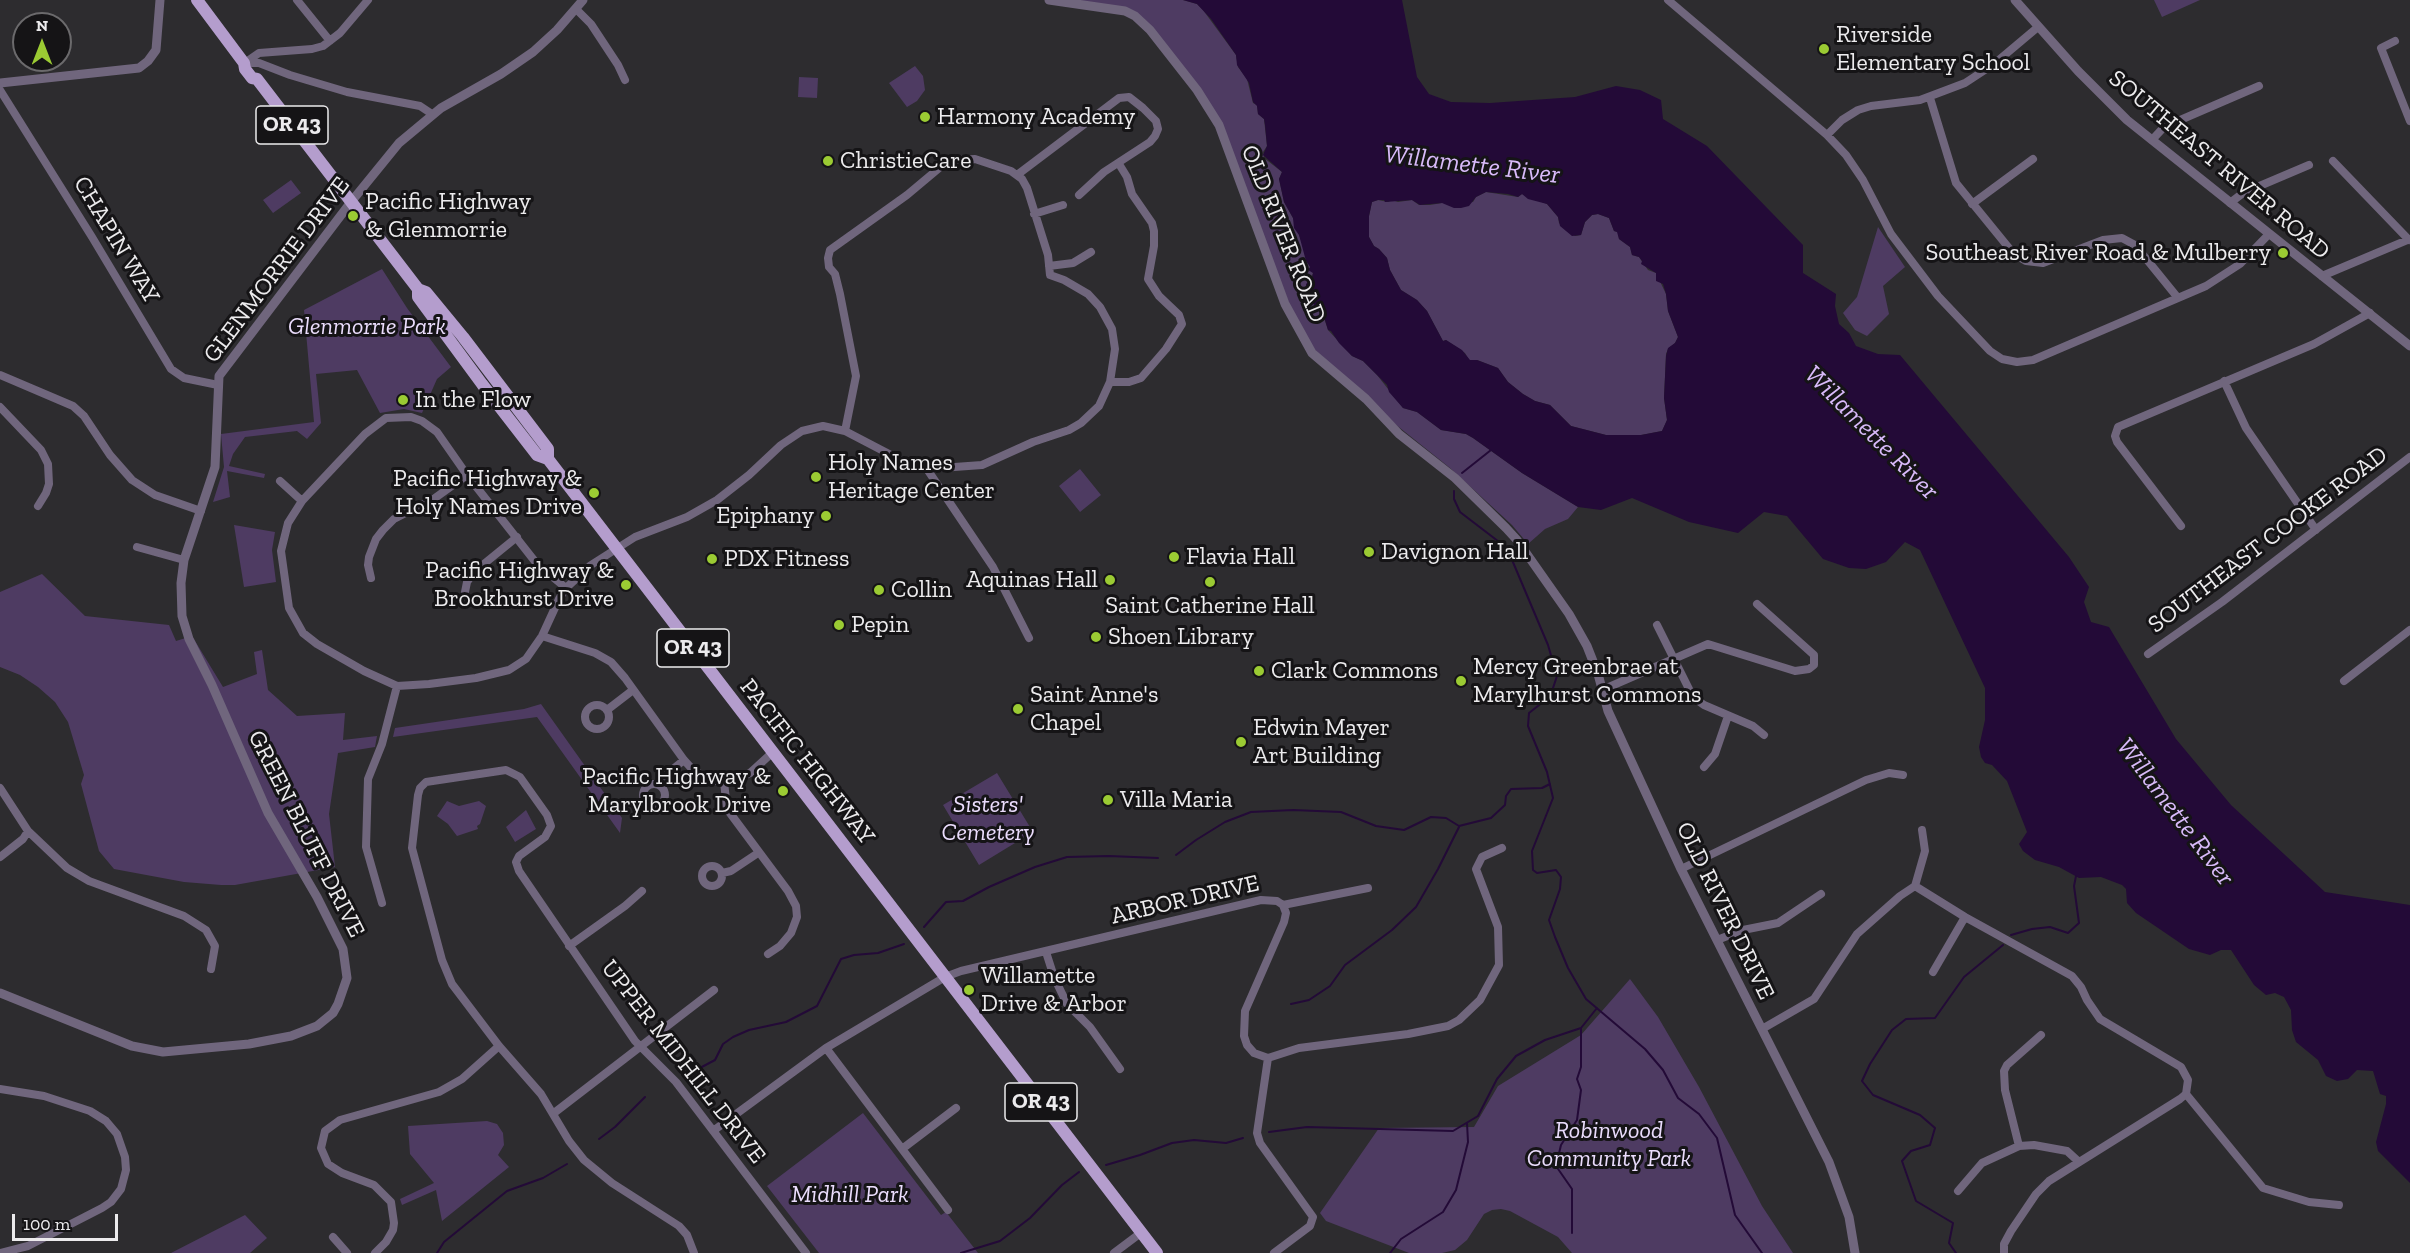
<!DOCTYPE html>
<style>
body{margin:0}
#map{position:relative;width:2410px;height:1253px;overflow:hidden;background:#2d2c2f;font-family:"Zilla Slab",serif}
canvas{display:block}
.north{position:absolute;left:12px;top:12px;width:60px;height:60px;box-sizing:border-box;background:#151416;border:2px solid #6b6a6c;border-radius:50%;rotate:0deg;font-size:16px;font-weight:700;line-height:24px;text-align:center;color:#ecebed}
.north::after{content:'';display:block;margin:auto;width:21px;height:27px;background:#9bcb33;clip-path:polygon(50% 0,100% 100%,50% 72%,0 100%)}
.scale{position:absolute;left:12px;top:1214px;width:106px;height:27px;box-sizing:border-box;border:3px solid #ecebed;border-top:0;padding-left:8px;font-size:18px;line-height:21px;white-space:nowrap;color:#ecebed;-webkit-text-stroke:4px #151416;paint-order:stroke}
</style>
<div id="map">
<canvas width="2410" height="1253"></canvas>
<div class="north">N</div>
<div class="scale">100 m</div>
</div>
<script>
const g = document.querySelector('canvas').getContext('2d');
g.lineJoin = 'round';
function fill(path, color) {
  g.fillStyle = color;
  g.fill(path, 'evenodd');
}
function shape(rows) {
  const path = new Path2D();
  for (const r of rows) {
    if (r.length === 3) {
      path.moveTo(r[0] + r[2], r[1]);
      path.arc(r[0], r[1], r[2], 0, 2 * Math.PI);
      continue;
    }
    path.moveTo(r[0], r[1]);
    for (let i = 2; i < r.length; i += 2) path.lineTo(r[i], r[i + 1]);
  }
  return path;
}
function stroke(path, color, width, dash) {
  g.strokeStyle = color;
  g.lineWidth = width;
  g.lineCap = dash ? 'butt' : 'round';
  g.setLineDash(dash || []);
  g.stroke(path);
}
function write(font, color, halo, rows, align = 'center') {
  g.font = font + ' "Zilla Slab",serif';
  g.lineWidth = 6;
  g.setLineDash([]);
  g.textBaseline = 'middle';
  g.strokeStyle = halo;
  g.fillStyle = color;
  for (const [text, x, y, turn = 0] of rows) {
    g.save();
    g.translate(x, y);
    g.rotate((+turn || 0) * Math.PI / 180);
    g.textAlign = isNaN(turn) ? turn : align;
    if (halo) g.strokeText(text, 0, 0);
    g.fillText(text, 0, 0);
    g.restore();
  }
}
fill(shape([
 [1074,0,1183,0,1197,4,1203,10,1236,55,1238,67,1247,79,1253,103,1257,105,1258,114,1264,119,1267,146,1263,152,1264,158,1282,172,1279,179,1284,202,1293,218,1313,273,1307,290,1308,297,1321,309,1328,330,1352,356,1363,361,1377,375,1403,408,1417,412,1441,430,1466,434,1473,438,1522,473,1578,507,1568,519,1545,529,1528,544,1512,525,1450,468,1390,420,1314,349,1290,306,1219,121,1144,19],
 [2154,0,2200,0,2162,17],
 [915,66,923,76,925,90,917,101,907,107,889,83],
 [799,77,818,78,817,98,798,97],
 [291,180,301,193,273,213,263,200],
 [1486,192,1518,197,1522,194,1547,204,1558,217,1559,223,1575,236,1581,235,1585,222,1592,215,1598,214,1609,218,1614,231,1618,232,1619,239,1630,247,1632,255,1639,257,1648,270,1656,273,1666,294,1668,311,1678,337,1675,343,1668,349,1666,354,1664,398,1667,420,1662,431,1641,435,1606,435,1571,426,1550,405,1535,401,1523,394,1508,382,1498,368,1477,360,1469,360,1465,353,1446,340,1443,341,1427,311,1417,300,1401,290,1390,270,1387,258,1379,249,1374,246,1369,237,1369,216,1372,202,1378,200,1388,202,1392,200,1398,202,1412,200,1419,205,1430,205,1442,203,1473,202,1476,197],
 [1878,227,1905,267,1883,286,1889,314,1867,336,1855,330,1843,313,1857,297],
 [382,269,407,308,451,367,437,379,422,413,404,409,380,413,357,370,316,374,321,423,307,439,297,431,245,437,233,454,229,466,265,474,264,478,227,471,230,497,213,502,224,467,221,434,314,422,304,310],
 [1080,469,1101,495,1080,512,1059,486],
 [234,525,275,532,272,550,276,582,244,587],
 [42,574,85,616,169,625,176,641,192,636,223,687,257,674,254,652,262,650,268,690,297,716,345,713,343,740,377,736,375,747,338,753,329,814,335,867,235,885,221,885,184,882,114,869,99,851,81,784,84,775,68,722,55,702,38,687,20,675,0,667,0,592],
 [541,704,622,818,620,833,537,717,393,737,395,728,524,709],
 [997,773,1033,832,979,865,943,805],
 [447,801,459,806,479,801,486,806,480,824,477,826,478,829,457,836,448,824,437,816],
 [526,810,536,829,515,842,506,827],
 [1630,979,1658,1017,1699,1087,1762,1206,1793,1253,1572,1253,1558,1237,1510,1211,1501,1209,1492,1210,1484,1214,1467,1240,1455,1250,1442,1253,1409,1253,1326,1221,1320,1213,1379,1128,1474,1127,1498,1086,1581,1035],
 [863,1113,941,1215,946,1212,978,1253,819,1253,767,1186],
 [487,1121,497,1124,503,1133,504,1145,498,1155,509,1167,442,1221,436,1190,402,1205,400,1199,434,1183,410,1154,408,1126],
 [245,1215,267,1238,250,1253,171,1253]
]), '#4e3b62');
fill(shape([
 [1183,0,1402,0,1417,77,1429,94,1451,102,1490,103,1575,97,1616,86,1640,90,1661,100,1663,119,1707,146,1803,245,1803,273,1836,294,1835,306,1839,324,1849,333,1856,346,1878,354,1900,355,2069,557,2089,587,2084,602,2091,622,2109,627,2176,739,2231,805,2325,892,2410,905,2410,1183,2378,1151,2376,1142,2386,1104,2386,1096,2380,1094,2373,1071,2357,1070,2348,1079,2337,1081,2326,1076,2318,1060,2296,1042,2292,1030,2291,1010,2284,997,2275,993,2266,995,2254,985,2231,950,2221,950,2210,955,2189,949,2136,913,2127,903,2126,889,2122,885,2101,877,2079,878,2059,867,2035,860,2023,851,2019,844,2027,832,2007,781,1992,765,1985,763,1981,757,1979,747,1985,720,1985,688,1920,550,1905,542,1886,562,1866,569,1849,568,1823,559,1787,516,1764,512,1738,533,1689,522,1632,498,1601,510,1578,507,1522,473,1473,438,1466,434,1441,430,1417,412,1403,408,1389,392,1387,385,1363,361,1352,356,1339,343,1331,331,1328,330,1325,320,1321,316,1321,309,1313,304,1308,297,1306,284,1312,278,1313,273,1308,270,1310,267,1306,261,1299,235,1294,228,1293,218,1284,202,1279,179,1282,172,1263,155,1267,146,1265,125,1264,119,1258,114,1257,106,1253,102,1249,83,1237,65,1236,55,1211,19,1197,4],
 [1486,192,1508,194,1518,197,1522,194,1528,199,1547,204,1558,217,1560,226,1572,236,1581,235,1585,222,1592,215,1598,214,1609,218,1614,231,1617,232,1619,239,1630,247,1632,255,1639,257,1642,261,1641,264,1656,273,1656,281,1663,284,1666,294,1668,311,1678,337,1675,343,1668,348,1666,356,1664,398,1667,420,1662,431,1641,435,1606,435,1571,426,1550,405,1535,401,1523,394,1508,382,1498,368,1477,360,1470,360,1462,350,1446,340,1443,341,1427,311,1417,300,1401,290,1390,270,1387,258,1379,249,1374,246,1369,237,1369,216,1372,202,1378,200,1384,200,1385,202,1412,200,1420,205,1442,203,1454,208,1461,208,1469,206,1476,197]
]), '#230a37');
stroke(shape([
 [1462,473,1491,450],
 [1454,491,1454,499,1460,512,1507,548,1548,645,1557,676,1553,688,1543,702,1529,713,1528,726,1547,772,1553,798,1532,851,1533,870,1537,873,1556,870,1561,877,1560,889,1549,920,1555,937,1568,968,1586,999,1645,1049,1663,1070,1678,1098,1699,1114,1717,1138,1735,1215,1762,1253],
 [1176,855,1196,840,1225,822,1251,812,1293,810,1341,812,1376,826,1404,830,1431,817,1446,818,1459,826,1491,818,1505,805,1506,796,1511,789,1542,788,1550,784],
 [924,927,946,902,963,901,989,887,1035,867,1067,857,1109,856,1158,858],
 [2011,935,2032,929,2050,927,2068,933,2079,923,2074,886,2076,876],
 [1291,1004,1309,1000,1330,986,1345,965,1392,930,1416,907,1438,869,1459,827],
 [698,1069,715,1060,723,1044,733,1037,749,1030,786,1022,817,1006,841,959,854,955,878,953,904,944],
 [1269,1132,1307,1127,1453,1131,1478,1116,1497,1079,1516,1056,1545,1040,1581,1028,1597,1008],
 [599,1139,615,1127,645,1097],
 [1106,1165,1140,1155,1172,1143,1194,1140,1226,1143,1243,1138],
 [1572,1233,1572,1189,1556,1166,1561,1145,1577,1120,1581,1090,1577,1079,1581,1067,1581,1028],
 [437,1253,444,1242,507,1191,543,1178,567,1164],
 [961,1253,1000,1241,1030,1218,1062,1185,1079,1172],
 [1390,1253,1401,1239,1443,1212,1456,1190,1468,1142,1467,1123],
 [1956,1253,1949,1243,1953,1223,1916,1201,1902,1161,1911,1151,1930,1145,1935,1128,1920,1115,1873,1095,1862,1081,1870,1064,1892,1030,1906,1019,1935,1018,1964,977,2003,945]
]), '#230a37', 2);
stroke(shape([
 [297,0,330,41],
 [1668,0,1827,135,1846,155,1863,180,1891,234,1938,296,1990,351,2002,359,2017,362,2033,360,2206,286,2240,264,2269,234],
 [576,9,591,24,618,65,625,80],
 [2395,41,2381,48,2410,121],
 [246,62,259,53,312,49,323,46,340,33,368,0],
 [244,63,259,63,290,75,347,92,420,106,432,114],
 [0,90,92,237,171,369,184,378,218,385],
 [1930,98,1956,183,2013,253,2026,261,2043,263,2103,240,2122,238,2135,245,2178,298],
 [1827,135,1842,120,1858,110,1871,106,1920,100,1965,83,1994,64,2038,27],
 [2152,140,2164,127,2259,86],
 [2333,161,2409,240],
 [1017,175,1119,98,1129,97,1143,108,1156,121,1158,129,1155,136,1150,142,1104,172,1079,195],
 [2230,203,2243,193,2309,165],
 [1972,204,2033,159],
 [1034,214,1063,205],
 [1049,266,1073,263,1091,252],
 [2322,276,2410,239],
 [0,375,73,406,84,416,110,455,132,480,155,495,201,511],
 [2224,381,2246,428,2316,530],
 [1110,382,1129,382,1141,378,1166,349,1182,324,1179,315,1159,296,1148,279,1154,246,1154,231,1152,223,1132,194,1127,177,1119,164],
 [0,407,41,450,48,464,49,484,46,493,38,506],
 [927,469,993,567,1029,638],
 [280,481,302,501],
 [2181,526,2117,442,2115,436,2118,427,2314,344,2370,313],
 [137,547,184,560],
 [371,578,368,565,369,557,376,539,383,530,394,519,435,498,467,475],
 [566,588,537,564,467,475,437,432,422,421,411,417,386,418,365,434,302,501,288,523,281,551,289,608,303,633,317,644,364,671,397,686,429,684,476,678,509,670,526,659,542,636,559,599,566,588,591,565,635,537,687,517,717,500,749,475,781,445,802,431,823,426,845,431,914,467,927,469,982,465,1033,442,1069,430,1081,423,1099,406,1110,382,1115,349,1112,329,1100,307,1088,294,1064,280,1050,275,1048,255,1027,188,1022,179,1011,171,975,159,955,160,944,164,907,195,830,250,828,258,829,267,835,274,840,294,856,376,845,431],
 [465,592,467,582,474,572,517,537],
 [1657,625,1693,697,1704,705,1753,726,1764,735],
 [542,636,595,653,611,662,625,678,684,760,693,770,706,777,715,781,732,781,750,773,773,752],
 [2148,654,2222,602,2410,457],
 [2344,681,2410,630],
 [1602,690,1708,644,1795,671,1809,669,1814,665,1814,655,1757,604],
 [597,717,12],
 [607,710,633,690],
 [1704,767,1715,754,1728,716],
 [724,782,727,809,788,891,796,906,797,917,791,933,780,946,768,954],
 [654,795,11],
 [659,785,662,778,684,760],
 [0,788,28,831,67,868,89,881,184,916,206,930,215,946,211,969],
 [0,857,23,839,28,831],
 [712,876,10],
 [1681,869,1866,780,1889,773,1903,775],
 [722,873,731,871,758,853],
 [1915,886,1965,917,2072,976,2081,987,2087,1000,2100,1019,2181,1067,2188,1080,2186,1094,2180,1099,2049,1181,2036,1194,2011,1231,2004,1244,2004,1253],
 [1915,886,1925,851,1922,830],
 [382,903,366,847,368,779,382,744,397,686],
 [1283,905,1368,888],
 [1717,940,1743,930,1778,923,1821,894],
 [569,946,625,906,642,891],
 [1046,952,1054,977,1067,1004,1090,1027,1120,1069],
 [1933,972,1965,917],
 [1762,1029,1814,999,1857,934,1900,896,1915,886],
 [826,1048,948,1210],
 [1268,1058,1257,1133,1260,1143,1313,1217,1310,1226,1274,1253],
 [0,1089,44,1096,90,1111,106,1121,117,1134,125,1157,126,1170,121,1189,111,1202,102,1208,28,1246,0,1253],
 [2186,1094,2263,1188,2309,1202,2339,1205],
 [554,1113,714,990],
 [713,1131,826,1048,945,977,961,971,1261,900,1277,901,1283,905,1286,913,1284,922,1245,1011,1244,1036,1247,1045,1254,1053,1268,1058,1299,1048,1408,1034,1448,1026,1459,1020,1480,1000,1499,965,1498,927,1476,869,1482,857,1502,848],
 [2019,1146,2005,1090,2004,1071,2007,1065,2041,1035],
 [902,1149,956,1108],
 [1958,1191,1982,1163,2019,1146,2034,1145,2067,1151,2079,1162],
 [333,1237,347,1253],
 [375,1253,386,1242,393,1230,394,1223,391,1202,374,1185,342,1173,328,1164,321,1148,325,1131,340,1120,439,1092,462,1079,499,1046],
 [694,1253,687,1235,679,1226,612,1183,584,1160,569,1141,541,1094,499,1046,452,984,442,960,412,848,418,795,420,788,426,782,506,770,520,777,547,815,551,826,545,837,519,856,516,862,519,871,635,1041,676,1082,806,1253],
 [1114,1253,1142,1232]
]), '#70667d', 8);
stroke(shape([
 [1049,0,1125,11,1135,16,1150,30,1197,90,1219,125,1285,304,1312,353,1366,399,1399,434,1455,478,1506,528,1517,540,1569,614,1587,646,1598,674,1608,711,1681,869,1829,1162,1849,1217,1855,1253],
 [2015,0,2078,71,2127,120,2410,346],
 [0,83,139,68,148,61,156,50,160,0],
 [0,993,132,1046,163,1052,249,1044,291,1036,317,1026,333,1013,338,1004,347,978,343,949,317,897,268,813,212,685,189,639,182,616,181,583,184,560,215,467,219,376,351,202,399,143,441,108,501,74,533,52,557,30,583,0]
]), '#70667d', 9);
stroke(shape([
 [197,0,244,63,245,69,252,78,257,79,418,289,418,297,482,384,537,455,548,459,1157,1253],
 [418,289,426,292,463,337,548,449,548,459]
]), '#b49dcd', 12);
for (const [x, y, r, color] of [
 [1824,49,6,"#9bcb33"],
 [925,117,6,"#9bcb33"],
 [828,161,6,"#9bcb33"],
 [353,216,6,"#9bcb33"],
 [2283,253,6,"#9bcb33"],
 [403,400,6,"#9bcb33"],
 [816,477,6,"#9bcb33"],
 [594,493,6,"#9bcb33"],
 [826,516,6,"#9bcb33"],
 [1369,552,6,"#9bcb33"],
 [1174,557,6,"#9bcb33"],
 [712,559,6,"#9bcb33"],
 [1110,580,6,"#9bcb33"],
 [1210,582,6,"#9bcb33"],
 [626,585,6,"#9bcb33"],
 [879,590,6,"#9bcb33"],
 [839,625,6,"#9bcb33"],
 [1096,637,6,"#9bcb33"],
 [1259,671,6,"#9bcb33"],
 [1461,681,6,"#9bcb33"],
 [1018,709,6,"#9bcb33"],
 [1241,742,6,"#9bcb33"],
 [783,791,6,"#9bcb33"],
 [1108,800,6,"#9bcb33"],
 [969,990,6,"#9bcb33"]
]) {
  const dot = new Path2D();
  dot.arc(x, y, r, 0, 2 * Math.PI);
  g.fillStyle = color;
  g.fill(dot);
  stroke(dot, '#151416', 2);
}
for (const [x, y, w] of [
 [292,125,72],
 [693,648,72],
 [1041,1102,72]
]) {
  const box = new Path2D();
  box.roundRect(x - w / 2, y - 19, w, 38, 4.5);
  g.fillStyle = '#151416';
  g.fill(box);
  stroke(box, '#ecebed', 1.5);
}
write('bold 22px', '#ecebed', null, [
 ["OR 43",292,125],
 ["OR 43",693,648],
 ["OR 43",1041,1102]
]);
write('24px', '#ecebed', '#151416', [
 ["Riverside",1836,35],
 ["Elementary School",1836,63],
 ["Harmony Academy",937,117],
 ["ChristieCare",840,161],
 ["Pacific Highway",365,202],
 ["& Glenmorrie",365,230],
 ["Southeast River Road & Mulberry",2271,253,"right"],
 ["In the Flow",415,400],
 ["Holy Names",828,463],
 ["Heritage Center",828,491],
 ["Pacific Highway &",582,479,"right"],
 ["Holy Names Drive",582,507,"right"],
 ["Epiphany",814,516,"right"],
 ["Davignon Hall",1381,552],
 ["Flavia Hall",1186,557],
 ["PDX Fitness",724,559],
 ["Pacific Highway &",614,571,"right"],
 ["Brookhurst Drive",614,599,"right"],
 ["Aquinas Hall",1098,580,"right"],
 ["Collin",891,590],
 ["Saint Catherine Hall",1210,606,"center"],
 ["Pepin",851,625],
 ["Shoen Library",1108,637],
 ["Mercy Greenbrae at",1473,667],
 ["Marylhurst Commons",1473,695],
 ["Clark Commons",1271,671],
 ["Saint Anne's",1030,695],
 ["Chapel",1030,723],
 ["Edwin Mayer",1253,728],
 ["Art Building",1253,756],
 ["Pacific Highway &",771,777,"right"],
 ["Marylbrook Drive",771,805,"right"],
 ["Villa Maria",1120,800],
 ["Willamette",981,976],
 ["Drive & Arbor",981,1004]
], 'left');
write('24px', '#ecebed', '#151416', [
 ["SOUTHEAST RIVER ROAD",2219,165,40],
 ["OLD RIVER ROAD",1283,234,68],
 ["CHAPIN WAY",116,240,59],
 ["GLENMORRIE DRIVE",277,270,-53],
 ["SOUTHEAST COOKE ROAD",2268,540,-37],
 ["PACIFIC HIGHWAY",807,762,52],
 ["GREEN BLUFF DRIVE",306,834,63],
 ["ARBOR DRIVE",1185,900,-13],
 ["OLD RIVER DRIVE",1725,911,64],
 ["UPPER MIDHILL DRIVE",683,1062,52]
]);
write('italic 24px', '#ebddfd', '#151416', [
 ["Glenmorrie Park",367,327],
 ["Sisters'",988,805],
 ["Cemetery",988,833],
 ["Robinwood",1609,1131],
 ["Community Park",1609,1159],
 ["Midhill Park",850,1195]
]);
write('italic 26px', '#d8baf9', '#151416', [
 ["Willamette River",1472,165,7],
 ["Willamette River",1871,433,45],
 ["Willamette River",2175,812,53]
]);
</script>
